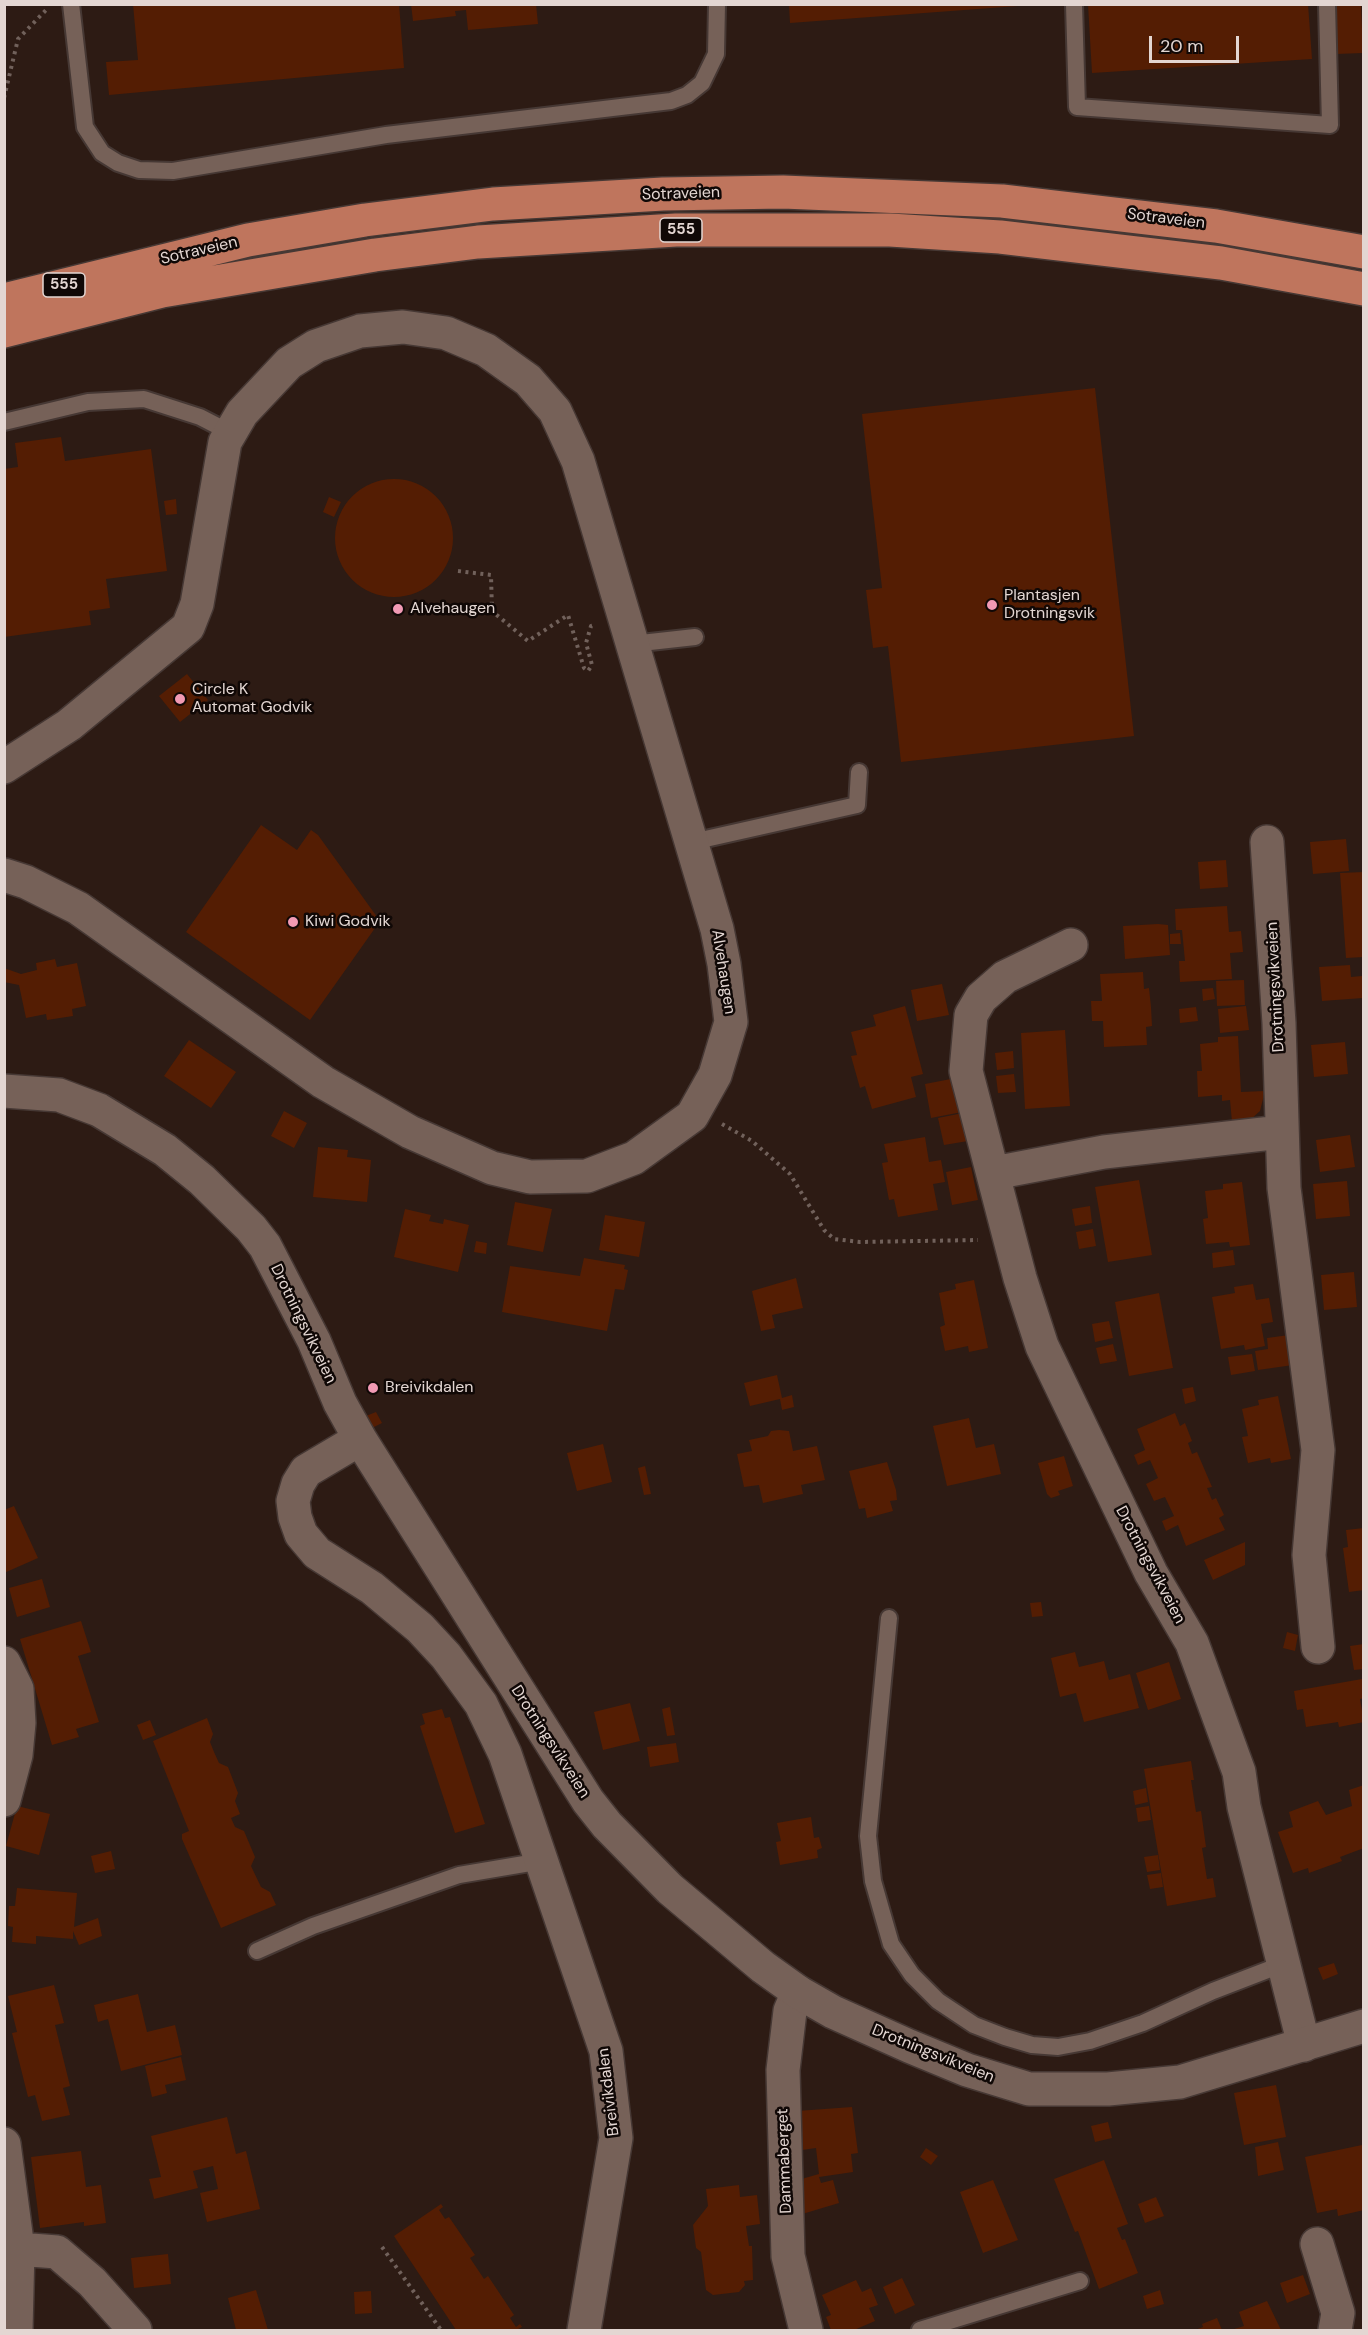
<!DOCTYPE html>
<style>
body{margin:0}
#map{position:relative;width:1368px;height:2335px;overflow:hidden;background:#2d1b14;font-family:"DM Sans",sans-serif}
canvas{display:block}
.frame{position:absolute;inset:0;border:6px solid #e3d6d2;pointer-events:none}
.scale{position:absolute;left:1149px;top:36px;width:90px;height:27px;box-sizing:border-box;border:3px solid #e3d6d2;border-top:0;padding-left:8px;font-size:18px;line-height:21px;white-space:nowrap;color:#e3d6d2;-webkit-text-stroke:4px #100806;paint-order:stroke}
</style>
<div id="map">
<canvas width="1368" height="2335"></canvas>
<div class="frame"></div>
<div class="scale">20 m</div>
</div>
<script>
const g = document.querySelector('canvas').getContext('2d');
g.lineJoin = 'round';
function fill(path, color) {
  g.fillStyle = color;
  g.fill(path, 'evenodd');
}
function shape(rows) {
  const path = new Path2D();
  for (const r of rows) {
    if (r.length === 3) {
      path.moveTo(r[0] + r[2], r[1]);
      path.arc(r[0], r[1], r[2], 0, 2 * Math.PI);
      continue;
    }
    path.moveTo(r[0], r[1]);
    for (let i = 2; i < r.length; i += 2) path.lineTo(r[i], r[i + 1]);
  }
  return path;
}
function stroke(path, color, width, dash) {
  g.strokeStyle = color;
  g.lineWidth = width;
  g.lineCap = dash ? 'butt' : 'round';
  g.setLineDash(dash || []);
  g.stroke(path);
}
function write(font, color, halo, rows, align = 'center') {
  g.font = font + ' "DM Sans",sans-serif';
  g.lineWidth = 5;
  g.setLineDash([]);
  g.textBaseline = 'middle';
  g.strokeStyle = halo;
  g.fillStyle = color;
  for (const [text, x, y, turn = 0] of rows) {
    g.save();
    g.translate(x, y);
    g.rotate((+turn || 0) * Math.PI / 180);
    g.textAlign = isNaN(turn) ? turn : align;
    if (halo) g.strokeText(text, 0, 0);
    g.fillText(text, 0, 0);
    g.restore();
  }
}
fill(shape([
 [133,4,399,4,404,68,109,95,106,62,138,60],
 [411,4,536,4,538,24,468,30,466,10,455,11,456,16,413,21],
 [789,4,1018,4,1018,6,790,23],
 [1088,4,1308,4,1312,59,1092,73],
 [1334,4,1361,4,1363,53,1336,54],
 [1095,388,1134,736,901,762,888,646,873,648,866,590,882,588,862,414],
 [61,437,65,461,151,449,167,571,106,579,110,608,89,611,91,625,4,637,4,469,18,467,15,443],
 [394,538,59],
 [329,497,341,502,334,517,323,512],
 [176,499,177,514,166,515,164,501],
 [187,674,208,700,180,722,159,696],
 [261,825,297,850,311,830,318,835,380,921,310,1020,186,932],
 [1346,839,1349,871,1313,874,1310,842],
 [1226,860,1228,887,1200,889,1198,862],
 [1364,872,1364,957,1346,958,1340,873],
 [1227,906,1229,932,1241,931,1242,941,1243,952,1230,953,1232,979,1180,982,1179,961,1185,961,1182,930,1176,930,1175,909],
 [1158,924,1168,925,1170,955,1125,959,1123,926],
 [1180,933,1181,944,1170,944,1170,934],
 [55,959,57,967,77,963,86,1006,72,1009,73,1016,47,1020,46,1014,26,1018,19,985,4,982,4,968,21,974,37,970,36,963],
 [1350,965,1351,977,1362,976,1363,998,1322,1001,1319,967],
 [1143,972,1144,989,1149,988,1151,1007,1152,1026,1146,1027,1147,1045,1104,1047,1103,1021,1092,1021,1091,1001,1102,1001,1100,974],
 [1244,980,1245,1005,1217,1006,1216,981],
 [942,984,949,1015,917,1021,911,990],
 [1213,988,1215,999,1203,1001,1202,989],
 [905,1006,923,1074,911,1077,916,1097,872,1109,865,1086,860,1088,851,1056,857,1055,851,1032,876,1026,873,1015],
 [1246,1006,1249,1030,1220,1033,1218,1009],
 [1196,1007,1198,1021,1180,1023,1179,1009],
 [1065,1030,1070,1106,1025,1109,1021,1033],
 [1238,1036,1241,1092,1265,1091,1260,1111,1249,1121,1232,1122,1230,1100,1222,1101,1222,1095,1198,1097,1197,1071,1202,1071,1200,1044,1218,1042,1218,1037],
 [189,1040,236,1072,211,1108,164,1076],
 [1345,1042,1348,1074,1314,1077,1311,1045],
 [1013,1051,1014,1068,997,1070,995,1053],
 [1014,1074,1016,1092,998,1093,996,1076],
 [956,1078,962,1112,931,1118,925,1084],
 [284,1111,307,1123,294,1148,271,1136],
 [963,1113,968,1141,944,1145,938,1118],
 [1350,1135,1355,1167,1320,1172,1316,1140],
 [925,1137,929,1162,941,1160,945,1182,933,1184,938,1210,898,1217,894,1199,889,1200,882,1163,888,1162,884,1144],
 [318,1147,348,1150,347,1157,371,1160,367,1202,313,1197],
 [971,1167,978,1200,952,1205,946,1172],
 [1139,1180,1152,1255,1108,1262,1095,1187],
 [1347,1181,1350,1216,1316,1219,1313,1184],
 [1242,1182,1250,1245,1230,1247,1229,1242,1206,1244,1203,1219,1208,1218,1205,1191,1223,1189,1223,1184],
 [515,1202,552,1209,543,1252,507,1245],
 [1090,1206,1092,1223,1075,1226,1072,1209],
 [405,1209,431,1215,429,1221,443,1224,444,1219,469,1225,458,1272,394,1257],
 [605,1215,645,1222,639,1257,599,1250],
 [1093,1229,1096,1246,1079,1249,1076,1232],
 [476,1241,487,1243,486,1254,474,1252],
 [1233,1250,1235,1265,1213,1268,1212,1253],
 [584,1258,625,1265,624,1269,628,1270,624,1290,615,1289,607,1331,502,1312,510,1266,580,1276],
 [1354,1272,1357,1307,1324,1310,1321,1275],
 [796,1278,803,1308,772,1315,775,1328,761,1331,752,1291],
 [974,1280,988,1348,969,1352,968,1346,945,1351,940,1327,945,1325,939,1293,956,1289,955,1284],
 [1253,1284,1256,1300,1269,1298,1273,1322,1261,1324,1265,1346,1245,1350,1244,1345,1221,1349,1212,1297,1235,1293,1234,1287],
 [1159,1293,1173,1368,1129,1376,1115,1302],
 [1109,1321,1113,1338,1095,1342,1092,1324],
 [1289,1335,1293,1365,1258,1370,1255,1351,1268,1349,1267,1338],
 [1113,1344,1117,1361,1100,1364,1096,1348],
 [1252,1354,1255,1371,1231,1375,1228,1357],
 [777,1375,782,1398,792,1395,794,1407,782,1410,780,1399,750,1406,744,1383],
 [1193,1387,1196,1401,1185,1404,1182,1389],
 [1278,1396,1291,1459,1271,1463,1270,1458,1248,1463,1242,1437,1248,1436,1242,1409,1259,1405,1258,1400],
 [376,1412,382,1423,372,1428,366,1416],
 [1175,1413,1180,1426,1185,1423,1192,1441,1188,1443,1192,1454,1197,1452,1212,1487,1207,1488,1212,1500,1216,1498,1224,1515,1219,1518,1225,1530,1186,1546,1178,1525,1166,1531,1162,1521,1174,1516,1165,1497,1154,1501,1146,1484,1158,1478,1150,1460,1138,1465,1134,1455,1145,1450,1137,1429],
 [969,1418,976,1448,994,1444,1001,1474,947,1486,933,1426],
 [779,1430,789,1431,793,1451,817,1446,825,1480,801,1485,803,1494,763,1503,759,1485,744,1487,737,1454,752,1451,749,1440,768,1436,771,1431],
 [603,1444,612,1482,577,1491,567,1453],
 [1064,1456,1073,1486,1058,1491,1060,1495,1051,1498,1047,1494,1038,1463],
 [887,1462,896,1490,897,1500,890,1501,893,1511,867,1518,865,1508,859,1509,849,1471],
 [645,1466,651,1494,644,1495,638,1468],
 [14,1506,38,1558,4,1573,4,1510],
 [1364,1528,1364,1590,1349,1592,1343,1548,1348,1547,1346,1530],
 [1245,1542,1245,1565,1213,1580,1204,1560],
 [42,1579,50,1607,17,1617,9,1588],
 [1041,1602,1043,1616,1032,1617,1030,1603],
 [81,1621,91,1652,78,1656,99,1722,76,1729,79,1737,52,1745,20,1639],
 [1287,1632,1298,1635,1295,1651,1283,1648],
 [1364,1644,1364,1669,1354,1670,1350,1646],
 [1075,1652,1079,1667,1104,1661,1109,1680,1130,1674,1139,1708,1084,1722,1076,1693,1060,1697,1051,1658],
 [1169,1662,1181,1699,1148,1710,1136,1673],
 [1362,1679,1364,1698,1360,1699,1364,1722,1339,1727,1338,1722,1306,1727,1303,1709,1297,1710,1294,1691],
 [630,1703,640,1741,603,1750,594,1712],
 [670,1707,675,1735,667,1736,662,1709],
 [442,1709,445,1718,450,1717,485,1824,455,1833,420,1726,425,1724,422,1714],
 [207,1718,213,1734,210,1742,214,1752,219,1763,228,1767,238,1793,235,1801,240,1814,231,1818,235,1827,244,1831,255,1857,251,1866,261,1887,270,1892,276,1905,221,1928,182,1839,182,1834,189,1831,153,1741],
 [150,1720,156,1735,143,1740,137,1725],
 [676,1743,679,1762,650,1767,647,1747],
 [1191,1761,1194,1780,1191,1780,1196,1812,1201,1811,1206,1847,1202,1848,1207,1879,1213,1878,1216,1897,1167,1906,1144,1769],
 [1364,1785,1364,1848,1340,1857,1342,1861,1309,1873,1308,1868,1293,1873,1278,1832,1293,1827,1289,1812,1318,1801,1326,1815,1352,1806,1349,1790],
 [1146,1788,1148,1802,1135,1805,1133,1791],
 [17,1806,50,1814,39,1855,6,1846],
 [1149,1806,1151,1820,1138,1822,1136,1808],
 [811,1817,814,1838,819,1837,822,1848,817,1850,818,1858,780,1865,776,1842,781,1841,777,1823],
 [111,1851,115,1869,95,1873,91,1856],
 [1158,1855,1160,1870,1147,1872,1144,1857],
 [1161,1873,1163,1887,1150,1889,1147,1875],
 [17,1888,77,1893,74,1927,98,1918,102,1936,79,1945,73,1931,73,1939,36,1936,36,1944,12,1942,13,1927,8,1926,9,1906,15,1906],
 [1334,1963,1338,1974,1323,1980,1318,1968],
 [54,1985,64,2023,55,2025,70,2086,63,2088,70,2115,42,2121,35,2095,28,2097,12,2033,17,2032,8,1996],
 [138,1994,147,2032,175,2025,182,2055,121,2071,108,2019,98,2022,94,2005],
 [181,2057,186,2080,165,2085,167,2093,152,2097,145,2066],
 [1276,2085,1286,2137,1244,2145,1234,2093],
 [852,2107,858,2153,851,2154,853,2172,819,2177,821,2183,833,2180,839,2203,799,2215,791,2182,819,2174,816,2148,802,2150,797,2111],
 [227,2117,236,2154,246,2151,260,2209,207,2222,200,2193,218,2189,213,2166,193,2171,198,2188,154,2199,149,2179,161,2177,151,2136],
 [1108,2122,1112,2138,1095,2142,1091,2126],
 [1278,2142,1284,2170,1258,2176,1255,2147],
 [1362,2145,1364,2210,1338,2216,1337,2209,1317,2213,1305,2157],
 [926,2148,938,2156,931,2165,920,2157],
 [81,2151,86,2187,101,2185,106,2223,84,2226,84,2222,40,2228,31,2157],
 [1104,2160,1128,2224,1117,2228,1122,2240,1125,2239,1138,2273,1099,2289,1078,2231,1075,2232,1054,2179],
 [993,2180,1018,2240,983,2253,960,2192],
 [739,2185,740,2197,757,2195,760,2224,746,2226,749,2246,752,2246,753,2280,744,2281,745,2285,739,2292,713,2295,706,2290,701,2252,696,2248,693,2225,708,2206,706,2189],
 [1156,2197,1164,2216,1145,2223,1138,2204],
 [441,2204,443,2207,439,2210,445,2219,449,2217,475,2255,470,2258,484,2279,488,2276,514,2315,510,2318,516,2327,520,2324,522,2327,516,2330,456,2330,394,2236],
 [168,2254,171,2284,134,2288,131,2258],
 [1303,2275,1310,2294,1287,2303,1280,2283],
 [902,2278,915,2305,895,2314,883,2287],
 [856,2280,862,2292,871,2288,878,2305,869,2308,875,2321,854,2330,831,2330,826,2317,831,2315,822,2295],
 [256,2290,268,2330,236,2330,228,2298],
 [1160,2290,1164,2304,1147,2309,1143,2296],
 [371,2291,372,2313,355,2314,354,2292],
 [1267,2301,1281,2330,1231,2330,1244,2326,1239,2312],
 [1217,2318,1222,2330,1195,2330,1203,2327,1202,2324]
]), '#541d03');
const lane = shape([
 [71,4,85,127,102,153,118,163,139,170,173,171,386,135,671,101,687,95,702,83,716,54,717,4],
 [1074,4,1077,107,1330,125,1327,4],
 [4,422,88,402,144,399,200,417,231,433],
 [632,644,695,637],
 [692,842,857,805,859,772],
 [889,1618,868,1836,873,1881,891,1944,912,1975,938,2001,974,2025,1005,2037,1032,2045,1058,2047,1090,2041,1143,2023,1213,1991,1283,1964],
 [257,1951,313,1926,459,1875,542,1861],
 [920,2330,1080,2281]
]);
const street = shape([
 [4,767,69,725,188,627,197,604,225,442,242,413,289,363,316,346,360,331,403,327,446,333,486,350,528,380,555,411,578,461,717,929,724,964,731,1022,715,1075,692,1116,634,1158,587,1176,530,1177,492,1168,410,1132,323,1082,78,908,26,882,4,875],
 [1267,842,1279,1023,1284,1188,1318,1450,1309,1555,1318,1647],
 [1071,945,1005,977,981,998,971,1015,966,1071,1020,1278,1042,1346,1151,1573,1192,1643,1239,1772,1244,1807,1304,2045],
 [994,1173,1104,1152,1281,1132],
 [4,1663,17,1689,19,1723,16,1755,4,1800],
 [798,1992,790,2011,783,2070,788,2256,806,2330],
 [4,2144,18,2249,16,2330],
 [1317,2244,1338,2313,1335,2330],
 [18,2249,57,2252,92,2282,135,2330]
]);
const secondary = shape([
 [4,1091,59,1095,99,1110,165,1150,202,1180,251,1228,265,1246,314,1341,340,1403,360,1439,588,1801,607,1825,670,1889,763,1967,798,1992,833,2012,909,2046,967,2070,1029,2089,1108,2089,1180,2082,1364,2026],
 [360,1439,306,1471,298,1484,293,1501,295,1517,301,1534,317,1553,372,1588,420,1628,446,1656,481,1704,505,1754,606,2051,616,2138,584,2330]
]);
const highway = shape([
 [4,300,248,240,365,220,493,204,663,194,783,192,1002,201,1216,226,1364,252],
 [4,331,162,291,375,255,478,242,676,230,890,230,1000,237,1221,263,1364,289]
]);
stroke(lane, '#463834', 20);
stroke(street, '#463834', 36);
stroke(secondary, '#463834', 36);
stroke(highway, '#463834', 36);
stroke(shape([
 [4,98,18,39,47,9],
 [458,571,491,575,492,611,528,641,568,615,584,668,588,671,592,665,586,643,591,626,595,625],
 [722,1124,752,1141,790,1174,824,1230,834,1239,860,1242,978,1240],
 [382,2247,441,2330]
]), '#71615b', 4, [3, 4.5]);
stroke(lane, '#766158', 16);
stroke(street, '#766158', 33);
stroke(secondary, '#766158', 33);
stroke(highway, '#bf755d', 33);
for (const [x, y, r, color] of [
 [992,605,6,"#f19ab4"],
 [398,609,6,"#f19ab4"],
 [180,699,6,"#f19ab4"],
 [293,922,6,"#f19ab4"],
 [373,1388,6,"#f19ab4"]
]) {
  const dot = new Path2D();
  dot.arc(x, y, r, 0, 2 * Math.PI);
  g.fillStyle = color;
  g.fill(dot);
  stroke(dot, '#100806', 2);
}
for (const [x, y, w] of [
 [681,230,42],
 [64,285,42]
]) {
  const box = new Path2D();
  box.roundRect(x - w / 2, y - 12, w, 24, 4.5);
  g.fillStyle = '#100806';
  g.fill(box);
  stroke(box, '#e3d6d2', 1.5);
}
write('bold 15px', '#e3d6d2', null, [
 ["555",681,230],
 ["555",64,285]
]);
write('16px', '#e3d6d2', '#100806', [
 ["Sotraveien",681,194,-2],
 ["Sotraveien",1166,219,7],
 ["Sotraveien",199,251,-13],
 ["Alvehaugen",723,972,81],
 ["Drotningsvikveien",1276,987,-93],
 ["Drotningsvikveien",303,1324,64],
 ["Drotningsvikveien",1150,1565,62],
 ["Drotningsvikveien",550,1742,57],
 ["Drotningsvikveien",933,2054,22],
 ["Breivikdalen",609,2092,-97],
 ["Dammaberget",785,2161,-92]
]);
write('16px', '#e3d6d2', '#100806', [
 ["Plantasjen",1004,596],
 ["Drotningsvik",1004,614],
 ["Alvehaugen",410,609],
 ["Circle K",192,690],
 ["Automat Godvik",192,708],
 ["Kiwi Godvik",305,922],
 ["Breivikdalen",385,1388]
], 'left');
</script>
